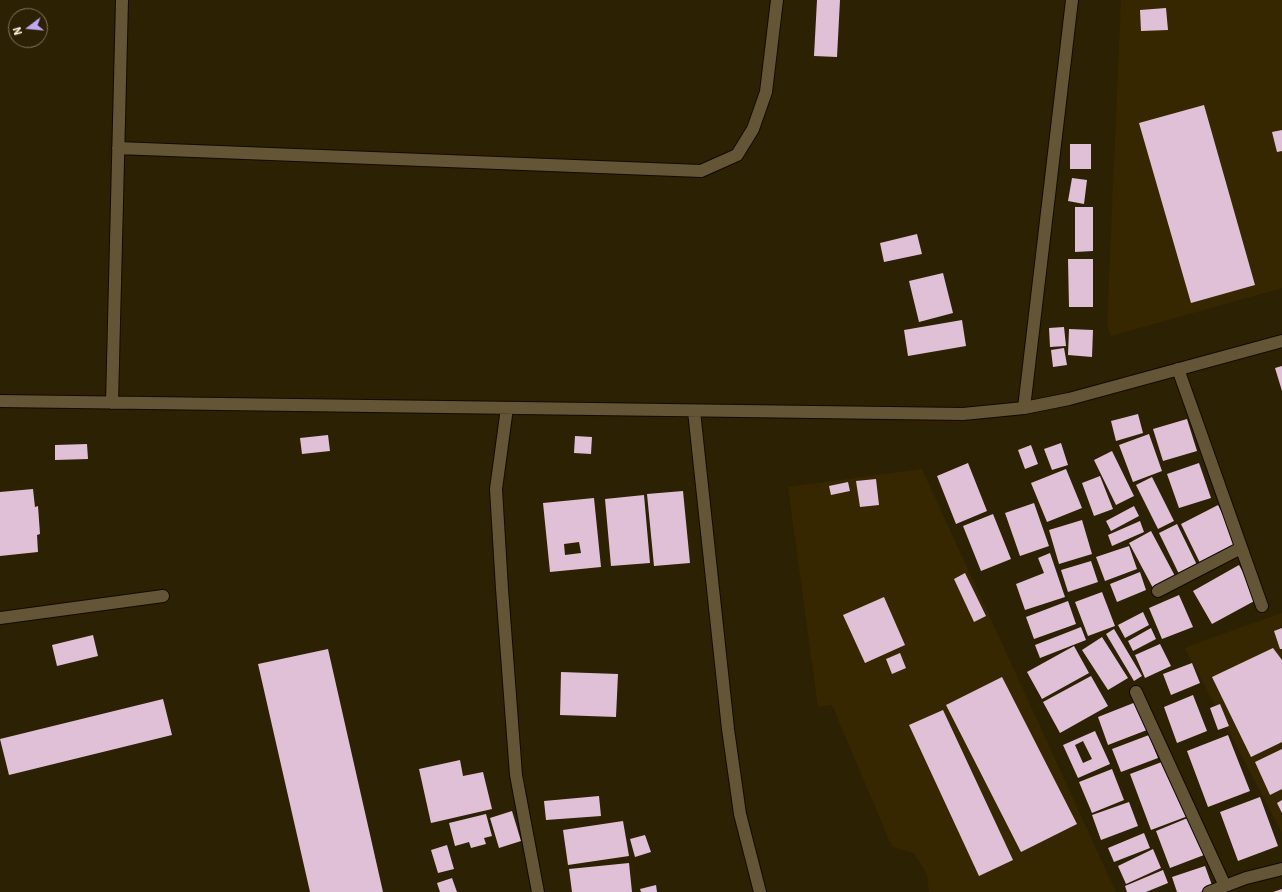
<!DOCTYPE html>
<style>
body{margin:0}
#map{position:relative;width:1282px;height:892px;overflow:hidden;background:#2d2103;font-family:"IBM Plex Sans",sans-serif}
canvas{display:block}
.north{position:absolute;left:8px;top:8px;width:40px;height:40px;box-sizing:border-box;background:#2d2103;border:1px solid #7f745b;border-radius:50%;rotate:254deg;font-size:11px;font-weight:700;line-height:16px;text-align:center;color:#f9f1e0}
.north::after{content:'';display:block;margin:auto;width:14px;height:18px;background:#bfa8f4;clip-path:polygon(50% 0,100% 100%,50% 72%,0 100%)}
</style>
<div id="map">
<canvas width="1282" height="892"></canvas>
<div class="north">N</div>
</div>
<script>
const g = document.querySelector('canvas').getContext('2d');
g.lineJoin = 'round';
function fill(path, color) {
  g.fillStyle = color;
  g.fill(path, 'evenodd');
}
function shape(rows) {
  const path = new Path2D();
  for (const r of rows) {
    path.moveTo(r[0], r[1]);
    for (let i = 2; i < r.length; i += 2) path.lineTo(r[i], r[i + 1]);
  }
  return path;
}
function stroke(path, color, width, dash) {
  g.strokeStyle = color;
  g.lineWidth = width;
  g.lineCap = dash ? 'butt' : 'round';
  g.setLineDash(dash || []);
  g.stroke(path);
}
fill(shape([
 [1121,0,1282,0,1282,288,1111,336,1107,325],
 [922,469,1116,892,929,892,927,874,914,853,892,847,832,705,818,707,788,487],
 [1282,613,1282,833,1185,648,1208,639]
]), '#362700');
fill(shape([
 [817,0,840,0,837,57,814,56],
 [1166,8,1168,30,1141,31,1140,10],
 [1204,105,1255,285,1191,303,1139,123],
 [1282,130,1282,151,1277,152,1272,132],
 [1070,144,1091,144,1091,169,1070,169],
 [1072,178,1087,180,1084,204,1068,201],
 [1075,207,1093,207,1093,251,1075,252],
 [917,234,922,254,884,262,880,243],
 [1068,259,1093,259,1093,307,1069,307],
 [943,273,953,313,919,322,909,281],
 [962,320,966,346,908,356,904,330],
 [1064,327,1066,346,1050,347,1049,328],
 [1069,329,1093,330,1092,357,1068,355],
 [1064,348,1067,365,1053,367,1051,350],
 [1282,366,1282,391,1275,368],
 [1138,414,1143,433,1116,441,1111,421],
 [1187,419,1197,451,1163,461,1153,429],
 [1149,434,1162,471,1133,482,1119,445],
 [328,435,330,451,302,454,300,438],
 [575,436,592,437,591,454,574,453],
 [1061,443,1068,465,1052,470,1044,449],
 [87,444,88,459,55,460,55,445],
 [1031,445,1038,464,1025,469,1018,450],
 [1112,451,1134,496,1116,505,1094,460],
 [968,463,987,511,956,524,937,476],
 [1199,463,1211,498,1179,508,1167,474],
 [1066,469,1082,508,1047,522,1031,483],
 [1100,476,1113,509,1094,516,1082,483],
 [1152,477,1174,521,1158,529,1136,485],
 [876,479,879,505,860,507,856,481],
 [848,482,850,491,831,495,829,486],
 [33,489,35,507,38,506,40,534,37,535,38,552,0,556,0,492],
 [683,491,690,563,654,566,647,494],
 [644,495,650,563,611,566,605,499],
 [594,498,601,567,550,572,543,503],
 [579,542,581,553,565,555,564,544],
 [1034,503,1049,546,1020,556,1005,513],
 [1218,505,1239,546,1201,565,1181,524],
 [1134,506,1139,516,1111,531,1106,521],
 [993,514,1011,559,981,571,963,526],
 [1082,520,1092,554,1059,564,1049,530],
 [1140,521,1144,532,1112,546,1108,535],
 [1177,524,1197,565,1179,574,1159,533],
 [1151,531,1175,576,1153,588,1129,543],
 [1129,546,1137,569,1105,581,1096,557],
 [1050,553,1065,597,1025,610,1016,584,1044,573,1038,558],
 [1091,561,1098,582,1068,592,1061,570],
 [1239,565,1258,599,1212,624,1193,591],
 [1140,572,1146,590,1117,602,1110,584],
 [965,573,986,616,974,622,954,579],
 [1102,592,1115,626,1088,636,1075,602],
 [1179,595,1193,627,1162,639,1149,608],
 [884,597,905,645,865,663,843,615],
 [1068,601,1076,624,1034,639,1026,617],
 [1143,612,1149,625,1125,638,1118,625],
 [1081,627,1086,640,1040,658,1035,645],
 [1151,628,1156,639,1133,651,1128,641],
 [1282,628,1282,649,1280,649,1274,631],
 [1114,629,1142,676,1134,681,1106,634],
 [93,635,98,656,57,666,52,645],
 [1102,637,1128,678,1108,690,1082,650],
 [1160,644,1171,666,1145,678,1135,655],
 [1074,646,1089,673,1042,699,1027,672],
 [1273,648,1282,660,1282,742,1251,757,1212,677],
 [328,649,383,892,310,892,258,664],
 [900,653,906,668,892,674,886,659],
 [1192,663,1200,683,1171,695,1163,674],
 [561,672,618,674,616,717,560,715],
 [1091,676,1108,706,1060,733,1043,702],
 [1002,677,1077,824,1021,852,946,705],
 [1193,695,1207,731,1177,743,1164,707],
 [163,699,172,735,9,775,0,739],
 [1136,702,1147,730,1108,745,1098,717],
 [1220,704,1229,726,1218,730,1210,708],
 [943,710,1013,860,979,876,909,725],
 [1095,731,1110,764,1078,778,1063,745],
 [1083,741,1092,759,1083,763,1075,745],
 [1149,735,1158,758,1121,772,1112,749],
 [1228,735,1250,791,1208,807,1187,751],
 [1282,749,1282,789,1270,795,1255,762],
 [460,760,463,776,483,772,492,809,431,823,419,769],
 [1167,760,1188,816,1151,830,1130,774],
 [1112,769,1124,800,1092,813,1079,782],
 [599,796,601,816,546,820,544,801],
 [1260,797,1278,846,1238,861,1220,812],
 [1282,800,1282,813,1277,803],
 [1129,802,1138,826,1101,840,1092,815],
 [512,811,521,841,499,848,490,818],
 [486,814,492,836,484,838,486,844,471,848,469,842,455,846,449,823],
 [1190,817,1204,855,1170,868,1156,831],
 [623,821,629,856,568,865,563,830],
 [1144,833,1150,848,1114,862,1108,848],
 [645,835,651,852,635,857,630,839],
 [447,845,454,869,438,873,431,850],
 [1153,849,1161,868,1126,884,1118,866],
 [629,863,632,892,572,892,569,869],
 [1205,866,1213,888,1200,892,1177,892,1172,877],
 [1163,870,1168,883,1146,892,1127,892,1125,886],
 [452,878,457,892,440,892,437,883],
 [656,885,657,892,641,892,640,889],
 [1282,889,1282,892,1273,892]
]), '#e0c0d7');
const minor = shape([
 [118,148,701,171,737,155,753,129,766,92,777,0],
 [1178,369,1262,606],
 [0,401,963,414,1024,408,1069,399,1282,341],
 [112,403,122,0],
 [507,408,496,489,502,589,516,775,538,892],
 [1024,408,1072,0],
 [694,411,728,729,740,814,760,892],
 [1158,591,1241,548],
 [0,618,163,596],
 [1136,692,1225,886],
 [1209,892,1246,878,1282,869]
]);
stroke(minor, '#130a00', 14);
stroke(minor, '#635536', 12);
</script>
